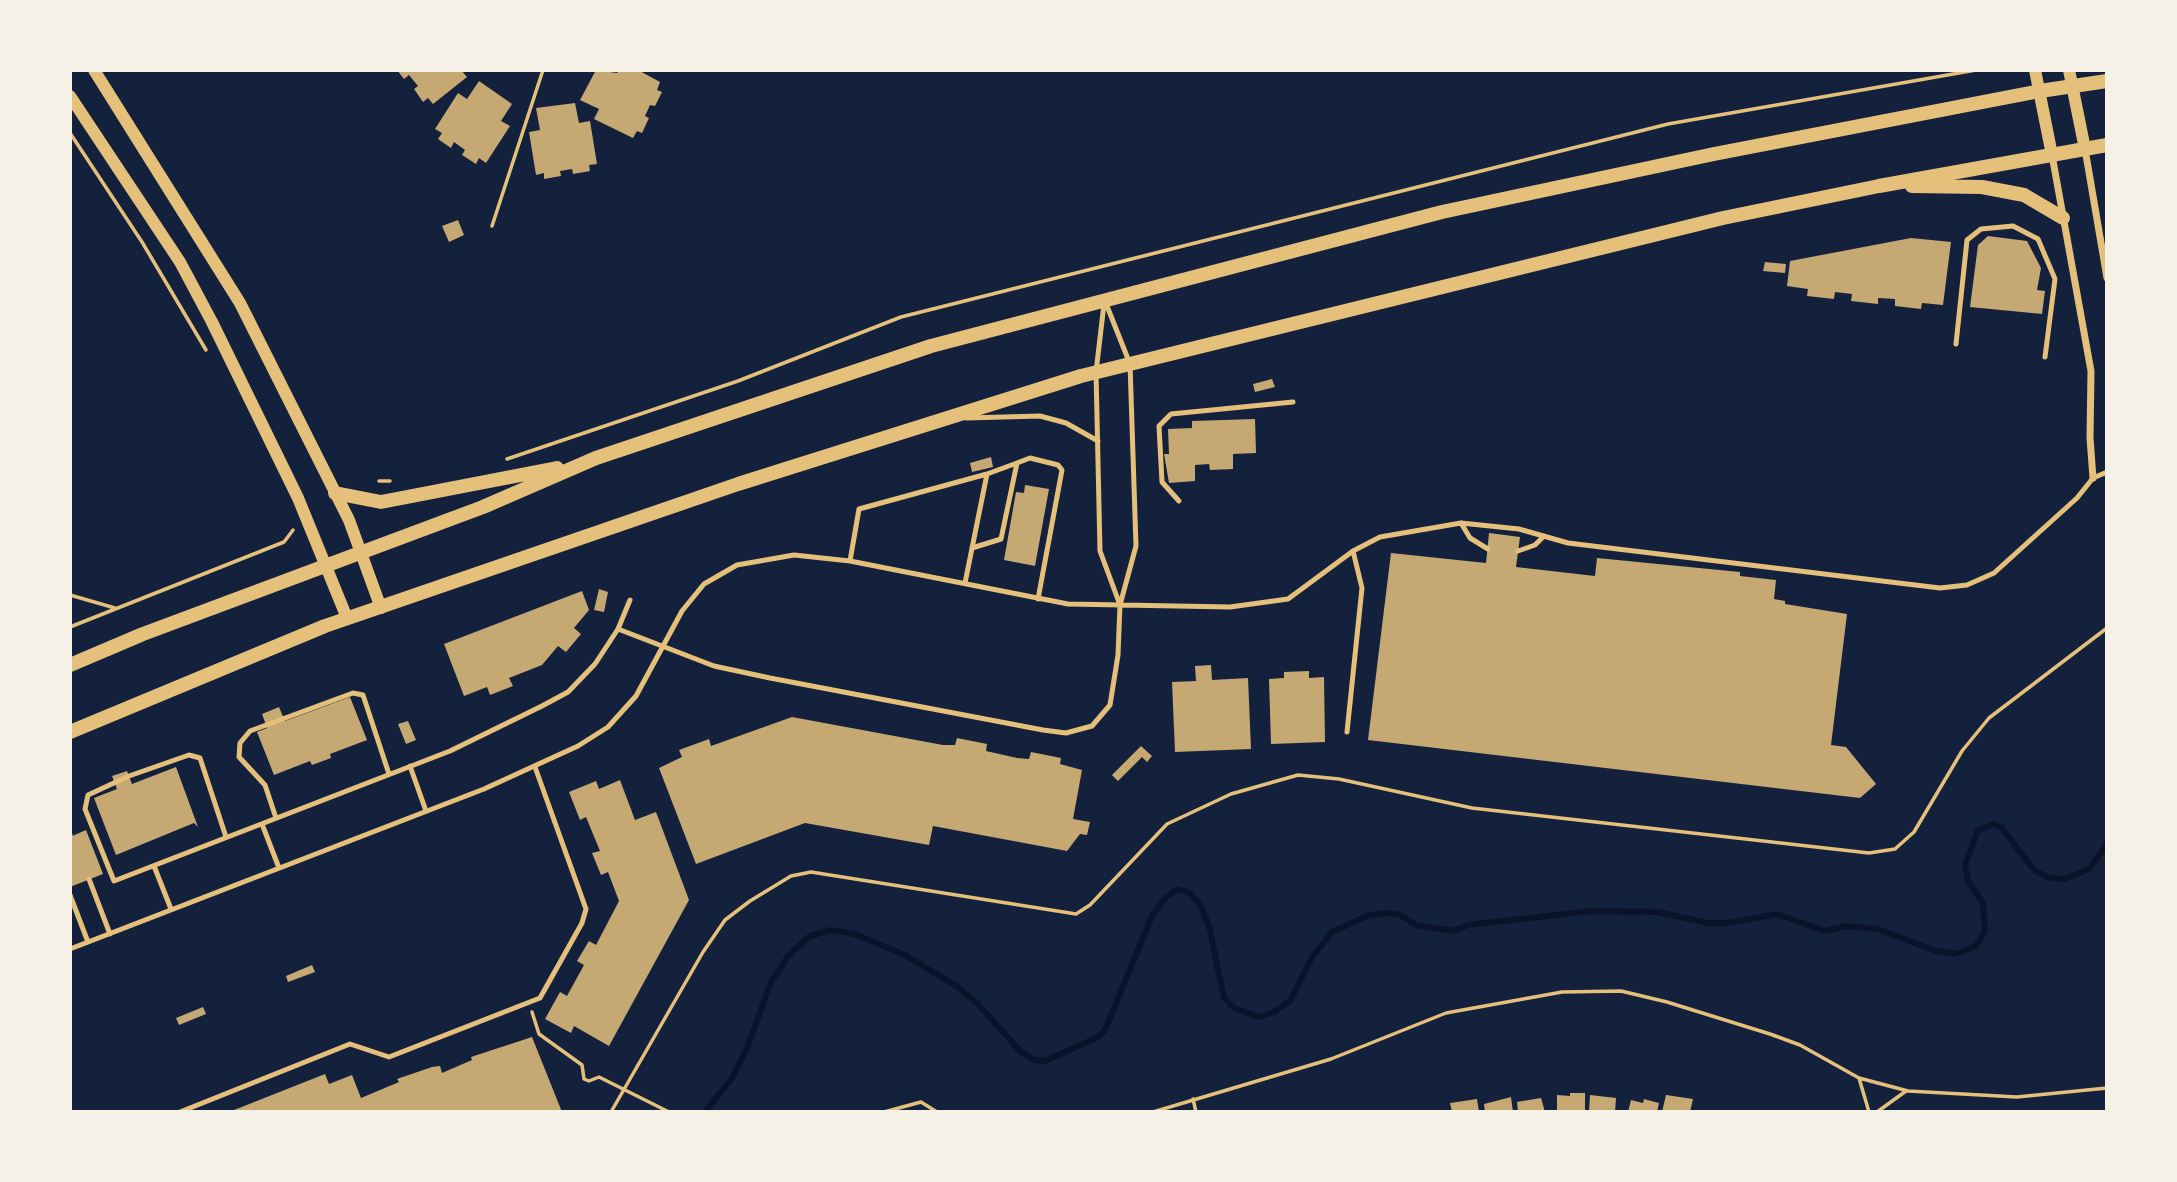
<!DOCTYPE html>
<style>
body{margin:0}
#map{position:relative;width:2177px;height:1182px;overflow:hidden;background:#14213d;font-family:"Source Serif 4",serif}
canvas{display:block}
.frame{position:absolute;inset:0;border:72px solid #f6f1e7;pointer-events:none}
</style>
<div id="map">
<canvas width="2177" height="1182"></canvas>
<div class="frame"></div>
</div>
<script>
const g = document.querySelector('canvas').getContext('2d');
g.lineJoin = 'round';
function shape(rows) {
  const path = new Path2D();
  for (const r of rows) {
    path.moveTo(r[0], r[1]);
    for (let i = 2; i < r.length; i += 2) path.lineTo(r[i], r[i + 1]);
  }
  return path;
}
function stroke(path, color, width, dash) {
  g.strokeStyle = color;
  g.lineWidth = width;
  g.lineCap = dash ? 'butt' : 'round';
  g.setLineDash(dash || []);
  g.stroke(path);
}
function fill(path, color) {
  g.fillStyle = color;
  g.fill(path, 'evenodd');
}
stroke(shape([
 [705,1112,732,1078,748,1046,771,982,789,955,810,936,831,930,855,934,905,955,956,986,978,1004,1020,1051,1034,1060,1045,1061,1096,1038,1105,1030,1152,916,1165,898,1178,889,1190,893,1201,907,1209,926,1224,998,1234,1008,1259,1017,1274,1012,1290,1001,1312,957,1332,932,1369,915,1387,913,1400,915,1416,925,1453,931,1468,925,1590,911,1657,912,1708,923,1728,923,1777,914,1825,931,1846,926,1878,929,1933,950,1955,954,1976,946,1985,931,1983,903,1968,881,1965,865,1978,830,1994,824,2002,828,2035,871,2050,878,2065,879,2089,869,2107,844]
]), '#0b132b', 6);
fill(shape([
 [397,70,461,70,467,77,433,104,428,98,423,102,414,89,418,86,409,75,404,79],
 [596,70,617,73,619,70,638,70,660,82,657,90,662,92,655,106,650,105,645,116,649,118,642,133,637,131,633,138,594,119,599,109,580,100],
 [479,81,512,104,501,121,510,126,486,163,479,158,476,164,462,155,465,150,454,142,451,148,438,139,442,133,435,129,458,93,467,99],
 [575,103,579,123,590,121,597,164,589,165,590,171,573,174,572,169,560,171,561,176,544,179,544,173,536,175,529,132,540,130,536,108],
 [458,220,464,235,449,242,442,226],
 [1988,236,2027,241,2041,268,2037,290,2045,291,2042,314,1970,307,1978,245],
 [1911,238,1951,242,1943,305,1922,303,1921,309,1895,306,1895,299,1878,298,1878,304,1851,301,1852,294,1835,292,1834,299,1807,296,1808,289,1787,286,1790,261],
 [1765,262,1786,264,1785,273,1763,271],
 [1272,379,1275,387,1255,392,1253,384],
 [1255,419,1256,453,1233,454,1233,469,1210,470,1209,464,1195,465,1195,481,1169,483,1164,454,1169,454,1168,429,1192,428,1192,421],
 [991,457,993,467,972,472,970,463],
 [1025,485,1049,489,1035,566,1004,560,1016,492,1024,493],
 [1489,533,1520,537,1516,567,1595,576,1597,558,1740,572,1740,576,1776,580,1774,599,1785,601,1785,604,1847,614,1831,745,1846,747,1876,784,1860,798,1368,740,1391,553,1486,563],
 [599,589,608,592,604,612,594,610],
 [582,591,589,610,574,628,581,634,566,652,558,646,542,665,509,678,513,686,490,695,487,687,464,696,444,644],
 [1211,665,1212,680,1248,678,1251,749,1175,752,1172,682,1196,681,1195,666],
 [1309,671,1309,678,1324,677,1325,742,1271,744,1269,679,1284,678,1284,672],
 [350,697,367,740,330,754,331,758,312,765,310,761,274,775,257,732,267,728,262,714,279,707,285,721],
 [792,717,943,745,955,745,957,738,987,744,986,751,1017,758,1029,759,1031,752,1061,758,1060,764,1082,770,1073,819,1090,822,1087,835,1080,834,1067,851,933,826,929,845,805,823,696,864,659,768,682,757,679,750,709,739,711,746],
 [408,721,416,740,406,744,398,724],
 [1141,746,1152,756,1147,762,1142,757,1118,781,1112,775],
 [176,767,198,827,194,823,116,855,94,798,117,789,112,776,127,771,132,784],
 [620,780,635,820,656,812,689,900,609,1046,574,1026,571,1033,545,1019,560,992,567,996,584,965,577,961,589,941,596,945,619,901,608,872,601,875,592,853,600,851,586,817,580,820,569,792,596,781,599,789],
 [86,830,103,874,70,887,70,837],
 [312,965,315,972,288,982,286,976],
 [203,1007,206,1014,179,1025,176,1018],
 [532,1037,562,1112,229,1112,325,1074,329,1084,352,1075,361,1098,399,1082,397,1079,432,1067,440,1066,442,1073,472,1060,471,1057],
 [1570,1093,1585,1093,1585,1112,1557,1112,1557,1095,1570,1096],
 [1590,1095,1616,1098,1615,1112,1589,1112],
 [1666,1095,1693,1099,1690,1112,1662,1112],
 [1511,1097,1513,1112,1485,1112,1484,1104],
 [1541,1098,1545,1112,1518,1112,1517,1102],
 [1477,1099,1479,1112,1452,1112,1450,1103],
 [1644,1099,1659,1103,1657,1112,1628,1112,1631,1100,1643,1103]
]), '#c6a872');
stroke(shape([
 [2011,70,2012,70],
 [70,133,142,242,206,350],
 [492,226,543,70],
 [507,459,738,381,901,317,1668,124,1976,70],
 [379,481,390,481],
 [70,595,115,608],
 [70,627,284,542,293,530],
 [532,1012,539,1034,582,1065,584,1079,589,1081,599,1077,669,1112],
 [1859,1078,1869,1112],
 [1193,1099,1196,1112],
 [611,1112,703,952,725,920,750,901,791,876,811,872,1076,914,1090,905,1167,824,1231,794,1298,775,1339,779,1472,808,1869,853,1895,849,1914,832,1962,751,1989,718,2107,628],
 [884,1112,921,1102,937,1112],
 [1153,1112,1331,1059,1446,1013,1562,992,1621,991,1667,1002,1770,1034,1800,1045,1859,1078,1908,1091,2017,1097,2107,1088],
 [1877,1112,1906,1091]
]), '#e5c07b', 3.5);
stroke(shape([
 [1104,304,1096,372,1100,551,1120,605],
 [1956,344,1967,240,1981,229,2013,226,2038,239,2055,279,2045,357],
 [966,418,1040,416,1066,423,1098,441],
 [987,474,1017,463],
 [1179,501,1162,482,1159,426,1171,414,1293,402],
 [1461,523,1470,538,1488,549],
 [972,548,1001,539,1017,463,1030,458,1058,465,1062,470,1038,599],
 [1518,551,1535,545,1544,536],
 [850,561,859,509,987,474,965,583],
 [618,629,630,600],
 [1347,732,1362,588,1353,551],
 [410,766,426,811],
 [276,818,265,785,239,757,240,743,250,731,353,693,363,695,389,774],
 [262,824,279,868],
 [70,835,70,837],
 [226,837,200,758,189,755,129,776,88,795,85,809,114,881,450,751,542,706,568,692,595,664,618,629,714,666,770,678,1043,730,1066,733,1092,726,1110,705,1118,655,1120,605,1136,546,1130,364,1105,301],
 [154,866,171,909],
 [89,879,110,934],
 [70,895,88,942],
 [70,949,484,789,578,746,608,727,636,696,682,611,704,584,737,565,794,555,850,561,1068,604,1230,607,1288,599,1353,551,1380,537,1461,523,1519,529,1568,543,1940,588,1967,585,1994,573,2077,498,2093,478,2107,472],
 [180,1112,350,1044,389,1057,540,998,582,923,586,909,535,767]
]), '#e5c07b', 5);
stroke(shape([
 [2085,149,2107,278],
 [2052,155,2091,371,2090,438,2093,478]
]), '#e5c07b', 7);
stroke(shape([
 [94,70,240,303,349,520,381,608],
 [2035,70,2052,155],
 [2069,70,2085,149],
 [70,96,180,262,212,322,298,498,347,618]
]), '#e5c07b', 12);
stroke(shape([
 [1912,186,1982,187,2024,195,2063,218],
 [335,493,381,502,557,468],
 [70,665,143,634,483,507,596,458,931,346,1442,212,1714,154,2040,91,2107,81],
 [70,732,325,626,738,484,1081,376,1723,218,1879,186,2107,145]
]), '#e5c07b', 14);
</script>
